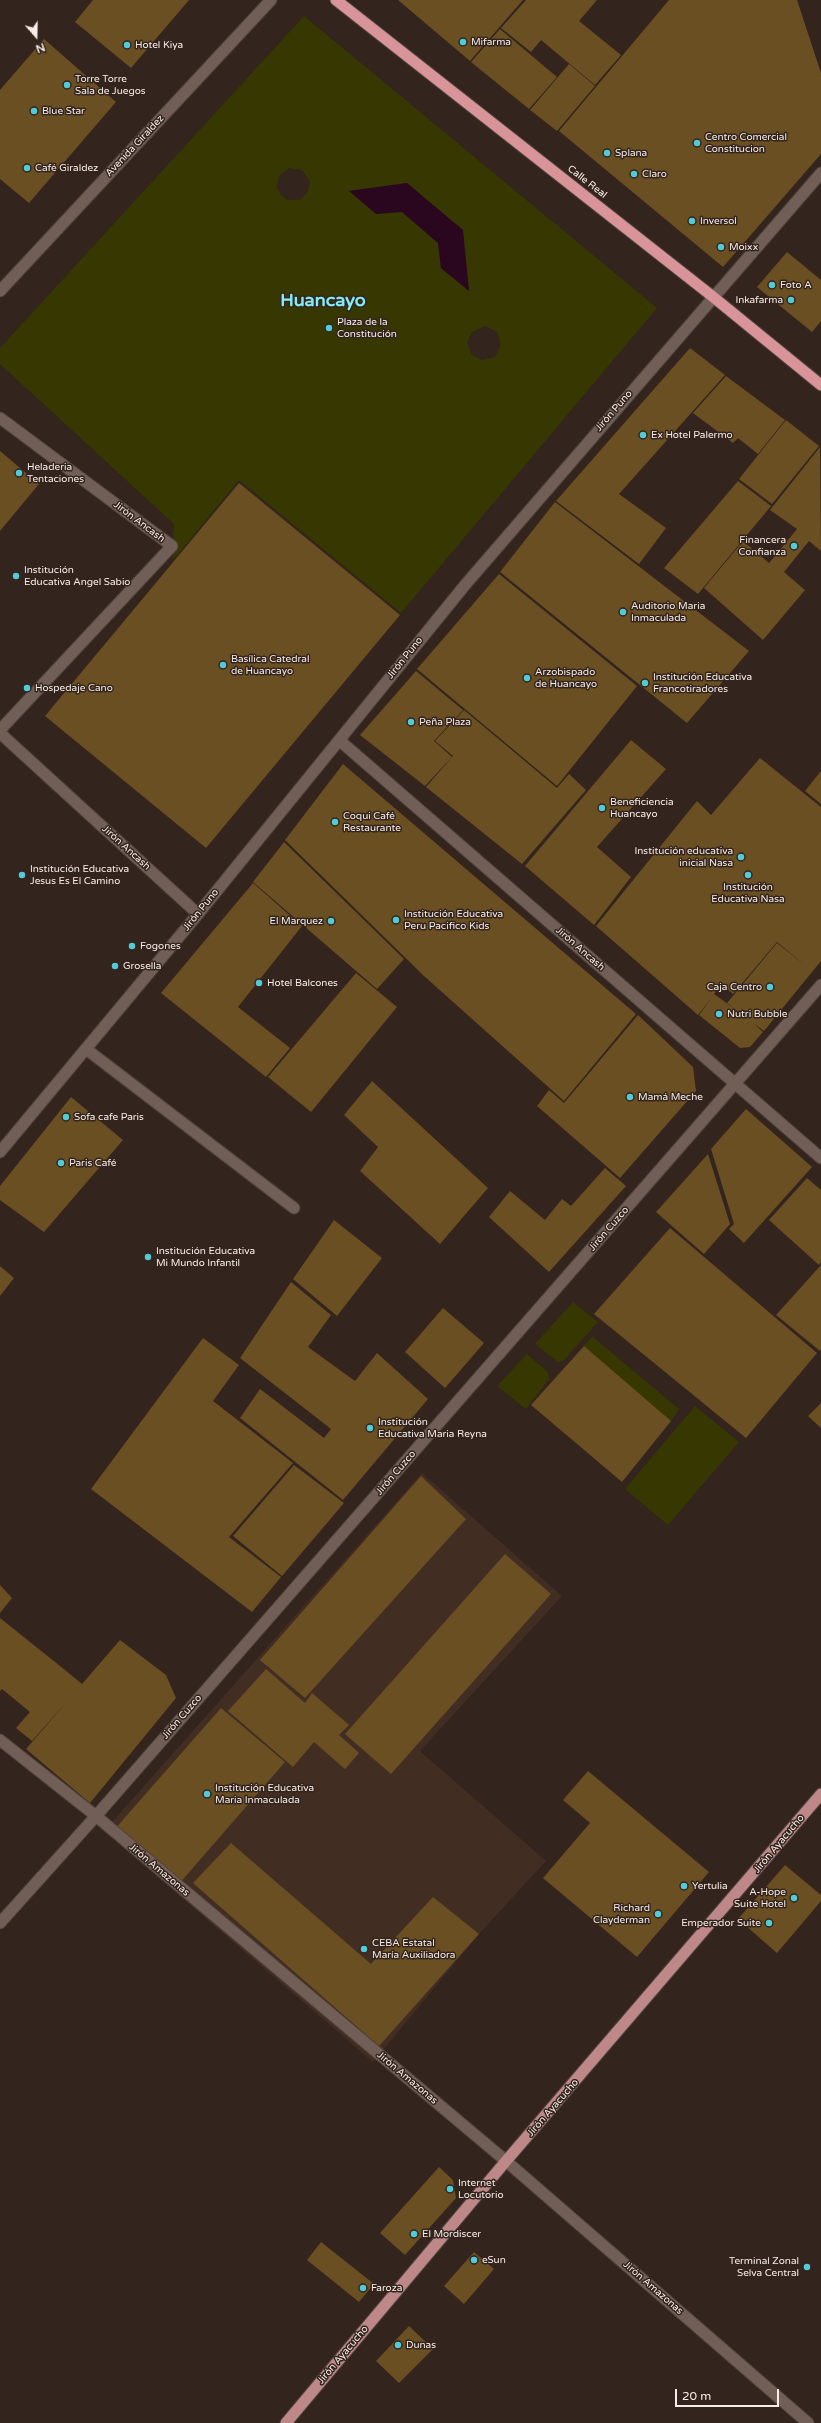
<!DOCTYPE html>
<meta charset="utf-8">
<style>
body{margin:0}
#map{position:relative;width:821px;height:2423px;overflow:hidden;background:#33241d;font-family:"Varela Round",sans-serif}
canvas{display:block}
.north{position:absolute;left:16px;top:16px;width:40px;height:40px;-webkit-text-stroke:3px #33241d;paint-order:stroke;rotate:160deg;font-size:11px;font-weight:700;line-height:16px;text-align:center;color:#f7ece7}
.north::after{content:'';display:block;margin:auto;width:14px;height:18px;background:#f7ece7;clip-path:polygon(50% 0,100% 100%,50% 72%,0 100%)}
.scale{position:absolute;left:675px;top:2389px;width:104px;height:18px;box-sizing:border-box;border:2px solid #f7ece7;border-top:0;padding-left:5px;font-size:12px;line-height:14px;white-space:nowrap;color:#f7ece7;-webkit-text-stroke:3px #33241d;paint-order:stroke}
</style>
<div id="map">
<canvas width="821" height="2423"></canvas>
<div class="north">N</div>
<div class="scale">20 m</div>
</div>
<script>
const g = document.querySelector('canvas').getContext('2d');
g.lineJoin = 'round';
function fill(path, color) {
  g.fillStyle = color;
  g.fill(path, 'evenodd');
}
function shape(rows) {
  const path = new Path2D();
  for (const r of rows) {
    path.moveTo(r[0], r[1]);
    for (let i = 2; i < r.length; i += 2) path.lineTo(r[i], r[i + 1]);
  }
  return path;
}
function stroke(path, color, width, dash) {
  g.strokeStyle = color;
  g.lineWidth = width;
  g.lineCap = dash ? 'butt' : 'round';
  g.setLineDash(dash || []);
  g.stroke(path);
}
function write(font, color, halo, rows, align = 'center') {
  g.font = font + ' "Varela Round",sans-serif';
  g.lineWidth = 3;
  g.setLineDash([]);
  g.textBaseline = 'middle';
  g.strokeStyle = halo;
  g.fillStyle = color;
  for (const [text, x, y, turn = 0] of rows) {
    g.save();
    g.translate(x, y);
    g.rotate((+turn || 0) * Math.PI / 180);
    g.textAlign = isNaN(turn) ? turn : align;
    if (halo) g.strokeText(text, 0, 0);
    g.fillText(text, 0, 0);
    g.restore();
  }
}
fill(shape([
 [422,1473,562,1596,420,1751,546,1861,479,1934,373,2062,104,1831]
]), '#422d23');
fill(shape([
 [304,16,657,308,401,613,239,480,173,560,172,546,174,524,0,364,0,348],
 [289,168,302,170,310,182,307,194,299,200,287,200,281,195,277,188,279,176],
 [407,183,462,230,469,291,441,268,438,243,402,212,349,191],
 [485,326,497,332,501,345,495,357,482,360,472,355,467,343,472,332],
 [573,1302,598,1322,563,1361,558,1362,535,1344],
 [592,1336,679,1409,671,1421,584,1346],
 [527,1354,548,1372,549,1379,526,1409,497,1386],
 [695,1406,739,1442,668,1525,625,1489]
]), '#373701');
fill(shape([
 [407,183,463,230,469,291,441,268,438,243,402,212,376,214,349,191]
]), '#2b061f');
fill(shape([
 [93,0,189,0,131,68,75,22],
 [398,0,523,0,470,61],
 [526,0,597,0,579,21,621,55,595,85,541,40,531,52,501,28],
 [669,0,797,0,821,73,821,154,723,267,559,131],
 [500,29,557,77,529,109,471,62],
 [44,39,116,102,29,203,0,179,0,90],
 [569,64,595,86,557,131,530,110],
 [787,252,821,280,821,321,812,332,757,287],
 [690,348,725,375,619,494,666,528,639,564,556,501],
 [726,376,785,420,758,454,738,438,733,443,693,413],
 [786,420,819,446,772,504,739,479],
 [820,447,821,551,809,541,784,572,805,590,763,640,704,588,743,541,769,563,797,529,770,510],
 [0,451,39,484,0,531],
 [738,481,771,506,698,594,664,568],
 [239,483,400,615,206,848,45,716],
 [555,502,749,651,687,723,500,572],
 [499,574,637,686,557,786,417,669],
 [416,671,463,710,434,741,452,757,425,786,360,735],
 [464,710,557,788,569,774,586,790,522,864,426,787,453,756,435,741],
 [631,740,666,769,597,847,631,877,594,925,525,866],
 [760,758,821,807,821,961,764,1031,753,1023,763,1032,750,1047,740,1048,699,1015,712,997,698,1015,596,926,697,801,711,815],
 [777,942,806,966,777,943,727,1003,739,1012,714,994,721,984,733,994],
 [343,764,636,1014,564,1101,424,976,285,840],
 [821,771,821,804,805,791],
 [284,842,404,959,377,989,253,882],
 [253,883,302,926,238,1007,290,1048,266,1077,161,993],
 [356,973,397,1007,311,1112,268,1077],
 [638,1015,693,1067,696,1091,620,1178,537,1106,549,1090,564,1103],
 [372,1081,488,1188,440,1244,360,1171,378,1147,344,1115],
 [71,1097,123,1140,44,1232,0,1200,0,1186],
 [746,1109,812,1167,744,1243,729,1229,734,1224,711,1149],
 [708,1154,730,1224,704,1254,656,1212],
 [605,1168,626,1186,549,1272,489,1217,510,1191,545,1220,562,1199,571,1206],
 [807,1178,821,1190,821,1262,819,1265,769,1220],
 [334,1220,382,1258,337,1316,293,1279],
 [670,1228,817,1353,746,1438,594,1314],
 [821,1265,821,1349,820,1351,776,1315],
 [0,1266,14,1278,0,1296],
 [291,1282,331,1315,308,1347,355,1381,377,1353,428,1399,343,1500,240,1418,260,1389,324,1438,331,1429,240,1358],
 [443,1308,484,1343,445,1388,405,1352],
 [203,1338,239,1365,213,1401,293,1463,229,1537,281,1577,252,1612,91,1489],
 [584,1346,671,1421,622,1482,531,1405],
 [821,1403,821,1428,808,1416],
 [294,1465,344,1503,282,1576,233,1536],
 [421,1476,466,1519,305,1698,260,1660],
 [505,1554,551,1594,391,1774,345,1734],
 [0,1585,12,1598,0,1613],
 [0,1618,65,1670,48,1690,65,1670,82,1684,120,1640,166,1675,176,1698,90,1803,26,1749,70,1698,32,1741,16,1728,30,1712,2,1689,0,1691],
 [266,1669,305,1703,312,1693,349,1725,339,1735,359,1753,345,1769,314,1742,293,1767,228,1711],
 [221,1708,285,1762,178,1885,114,1830],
 [588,1771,709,1872,637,1957,543,1878,590,1823,563,1800],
 [231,1843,371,1964,433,1897,479,1934,379,2046,193,1883],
 [785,1865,821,1895,821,1901,777,1953,738,1919],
 [439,2167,453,2180,456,2198,405,2255,380,2233],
 [321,2242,374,2284,359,2302,307,2260],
 [474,2252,494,2269,464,2304,444,2286],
 [409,2326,433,2349,399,2383,376,2361]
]), '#6a4f22');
const service = shape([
 [86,1049,294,1208]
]);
const minor = shape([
 [0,418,172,546,0,730],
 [0,733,198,914],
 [339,740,821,1158],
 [0,1152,198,914,465,585,821,173],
 [0,1740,96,1816,506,2161,808,2423],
 [0,1923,96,1816,821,985]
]);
const tertiary = shape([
 [0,291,271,0]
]);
const primary = shape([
 [286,2423,506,2161,821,1794]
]);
const trunk = shape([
 [336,0,712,296,821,385]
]);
stroke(service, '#4f433d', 13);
stroke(minor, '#4f433d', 13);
stroke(tertiary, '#4f433d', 13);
stroke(primary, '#4f433d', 13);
stroke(trunk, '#4f433d', 13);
stroke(service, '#715f57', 11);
stroke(minor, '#715f57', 11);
stroke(tertiary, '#715f57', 11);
stroke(primary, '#be8788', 11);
stroke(trunk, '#d89498', 11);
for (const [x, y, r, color] of [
 [463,42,4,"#52cbd7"],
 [127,45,4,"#52cbd7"],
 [67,85,4,"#52cbd7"],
 [34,111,4,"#52cbd7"],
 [697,143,4,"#52cbd7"],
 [607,153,4,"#52cbd7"],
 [27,168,4,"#52cbd7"],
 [634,174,4,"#52cbd7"],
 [692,221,4,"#52cbd7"],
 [721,247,4,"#52cbd7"],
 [772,285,4,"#52cbd7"],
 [791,300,4,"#52cbd7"],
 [329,328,4,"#52cbd7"],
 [643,435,4,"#52cbd7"],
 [19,473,4,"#52cbd7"],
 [794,546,4,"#52cbd7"],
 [16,576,4,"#52cbd7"],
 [623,612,4,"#52cbd7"],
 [223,665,4,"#52cbd7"],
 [527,678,4,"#52cbd7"],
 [645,683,4,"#52cbd7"],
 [27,688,4,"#52cbd7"],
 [411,722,4,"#52cbd7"],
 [602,808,4,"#52cbd7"],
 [335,822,4,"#52cbd7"],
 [741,857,4,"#52cbd7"],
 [22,875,4,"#52cbd7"],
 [748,875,4,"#52cbd7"],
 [396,920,4,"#52cbd7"],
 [331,921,4,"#52cbd7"],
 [132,946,4,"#52cbd7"],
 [115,966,4,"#52cbd7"],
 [259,983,4,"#52cbd7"],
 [770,987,4,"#52cbd7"],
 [719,1014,4,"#52cbd7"],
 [630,1097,4,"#52cbd7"],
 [66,1117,4,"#52cbd7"],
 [61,1163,4,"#52cbd7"],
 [148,1257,4,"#52cbd7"],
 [370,1428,4,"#52cbd7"],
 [207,1794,4,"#52cbd7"],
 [684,1886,4,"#52cbd7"],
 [794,1898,4,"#52cbd7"],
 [658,1914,4,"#52cbd7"],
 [769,1923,4,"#52cbd7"],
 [364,1949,4,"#52cbd7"],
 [450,2189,4,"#52cbd7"],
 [414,2234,4,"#52cbd7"],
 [474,2260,4,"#52cbd7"],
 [807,2267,4,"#52cbd7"],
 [363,2288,4,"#52cbd7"],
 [398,2345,4,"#52cbd7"]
]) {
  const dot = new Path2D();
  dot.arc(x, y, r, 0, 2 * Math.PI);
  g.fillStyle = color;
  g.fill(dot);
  stroke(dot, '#33241d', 1.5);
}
write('10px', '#f7ece7', '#33241d', [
 ["Mifarma",471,42],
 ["Hotel Kiya",135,45],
 ["Torre Torre",75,79],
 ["Sala de Juegos",75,91],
 ["Blue Star",42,111],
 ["Centro Comercial",705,137],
 ["Constitucion",705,149],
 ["Splana",615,153],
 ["Café Giraldez",35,168],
 ["Claro",642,174],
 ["Inversol",700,221],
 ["Moixx",729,247],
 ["Foto A",780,285],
 ["Inkafarma",783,300,"right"],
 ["Plaza de la",337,322],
 ["Constitución",337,334],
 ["Ex Hotel Palermo",651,435],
 ["Heladeria",27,467],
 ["Tentaciones",27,479],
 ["Financera",786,540,"right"],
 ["Confianza",786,552,"right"],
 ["Institución",24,570],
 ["Educativa Angel Sabio",24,582],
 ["Auditorio Maria",631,606],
 ["Inmaculada",631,618],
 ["Basílica Catedral",231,659],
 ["de Huancayo",231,671],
 ["Arzobispado",535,672],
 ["de Huancayo",535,684],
 ["Institución Educativa",653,677],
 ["Francotiradores",653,689],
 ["Hospedaje Cano",35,688],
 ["Peña Plaza",419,722],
 ["Beneficiencia",610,802],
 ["Huancayo",610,814],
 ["Coqui Café",343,816],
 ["Restaurante",343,828],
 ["Institución educativa",733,851,"right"],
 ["inicial Nasa",733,863,"right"],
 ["Institución Educativa",30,869],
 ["Jesus Es El Camino",30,881],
 ["Institución",748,887,"center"],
 ["Educativa Nasa",748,899,"center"],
 ["Institución Educativa",404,914],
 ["Peru Pacifico Kids",404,926],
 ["El Marquez",323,921,"right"],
 ["Fogones",140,946],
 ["Grosella",123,966],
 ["Hotel Balcones",267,983],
 ["Caja Centro",762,987,"right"],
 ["Nutri Bubble",727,1014],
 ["Mamá Meche",638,1097],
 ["Sofa cafe Paris",74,1117],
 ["Paris Café",69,1163],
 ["Institución Educativa",156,1251],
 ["Mi Mundo Infantil",156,1263],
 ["Institución",378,1422],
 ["Educativa Maria Reyna",378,1434],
 ["Institución Educativa",215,1788],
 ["Maria Inmaculada",215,1800],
 ["Yertulia",692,1886],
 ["A-Hope",786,1892,"right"],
 ["Suite Hotel",786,1904,"right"],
 ["Richard",650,1908,"right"],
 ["Clayderman",650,1920,"right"],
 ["Emperador Suite",761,1923,"right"],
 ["CEBA Estatal",372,1943],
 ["María Auxiliadora",372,1955],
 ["Internet",458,2183],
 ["Locutorio",458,2195],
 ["El Mordiscer",422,2234],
 ["eSun",482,2260],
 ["Terminal Zonal",799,2261,"right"],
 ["Selva Central",799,2273,"right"],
 ["Faroza",371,2288],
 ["Dunas",406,2345]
], 'left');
write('10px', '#f7ece7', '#33241d', [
 ["Avenida Giraldez",135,146,-47],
 ["Calle Real",587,182,38],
 ["Jirón Puno",614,411,-49],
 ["Jirón Ancash",139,522,37],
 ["Jirón Puno",405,658,-51],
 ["Jirón Ancash",126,848,42],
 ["Jirón Puno",201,910,-51],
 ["Jirón Ancash",580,949,41],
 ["Jirón Cuzco",609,1229,-49],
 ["Jirón Cuzco",396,1473,-49],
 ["Jirón Cuzco",182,1717,-49],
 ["Jirón Ayacucho",779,1844,-50],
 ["Jirón Amazonas",159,1870,40],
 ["Jirón Amazonas",407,2078,40],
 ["Jirón Ayacucho",553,2108,-49],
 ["Jirón Amazonas",653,2288,41],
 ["Jirón Ayacucho",343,2355,-50]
]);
write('bold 18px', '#82edf7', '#33241d', [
 ["Huancayo",323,301]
]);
</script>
